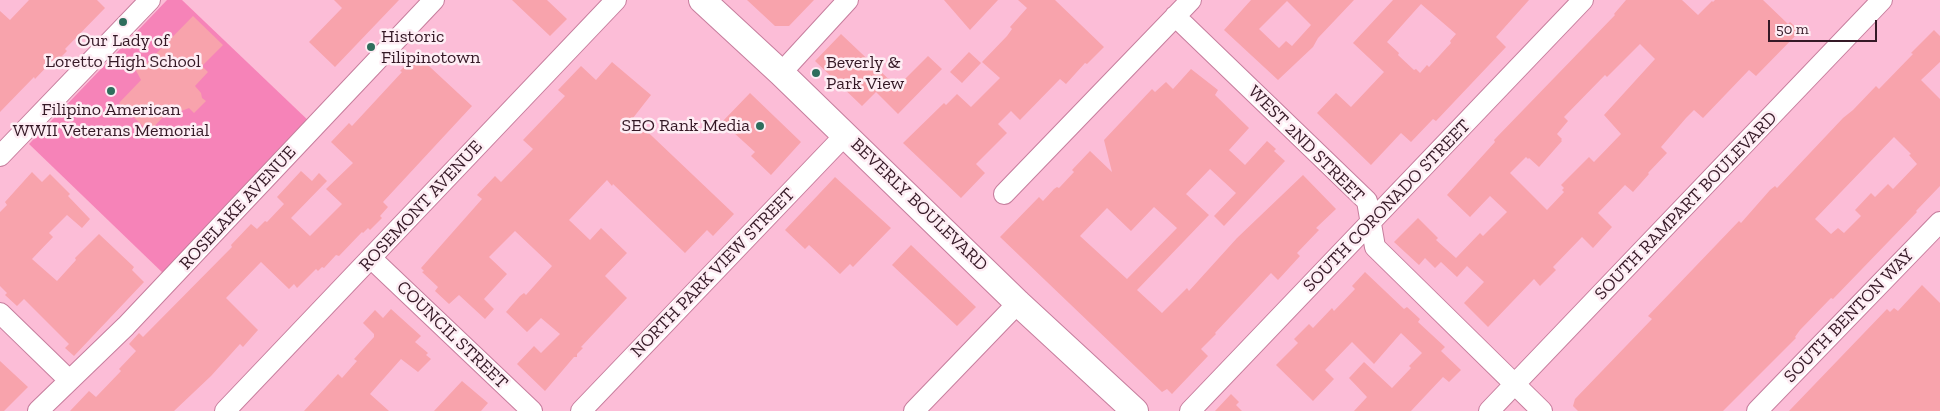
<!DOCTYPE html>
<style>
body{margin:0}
#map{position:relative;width:1940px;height:411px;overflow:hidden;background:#fcbdd7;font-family:"Zilla Slab",serif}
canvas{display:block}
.scale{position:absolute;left:1768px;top:20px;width:109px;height:22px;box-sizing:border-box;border:2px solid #351926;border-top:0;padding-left:6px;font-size:15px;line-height:18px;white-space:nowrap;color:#351926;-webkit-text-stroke:4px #feedf4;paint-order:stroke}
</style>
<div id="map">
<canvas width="1940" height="411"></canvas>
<div class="scale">50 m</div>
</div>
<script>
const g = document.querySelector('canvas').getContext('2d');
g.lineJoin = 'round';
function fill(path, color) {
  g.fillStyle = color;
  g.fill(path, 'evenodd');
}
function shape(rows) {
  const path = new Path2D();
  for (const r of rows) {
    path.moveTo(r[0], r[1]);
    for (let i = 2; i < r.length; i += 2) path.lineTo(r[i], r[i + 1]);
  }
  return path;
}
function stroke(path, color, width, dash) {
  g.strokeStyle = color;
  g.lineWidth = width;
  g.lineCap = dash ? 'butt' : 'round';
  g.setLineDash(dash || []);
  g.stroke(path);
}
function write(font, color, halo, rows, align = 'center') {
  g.font = font + ' "Zilla Slab",serif';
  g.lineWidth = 5;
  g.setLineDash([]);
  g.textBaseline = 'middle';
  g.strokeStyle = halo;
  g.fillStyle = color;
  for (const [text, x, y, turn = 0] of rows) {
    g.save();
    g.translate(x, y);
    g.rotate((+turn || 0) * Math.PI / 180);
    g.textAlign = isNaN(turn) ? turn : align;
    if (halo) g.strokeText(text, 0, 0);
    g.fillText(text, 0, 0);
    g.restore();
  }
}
fill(shape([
 [167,0,182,0,312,124,166,276,29,144]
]), '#f683b8');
fill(shape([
 [29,0,97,0,105,8,65,49,67,51,57,61,54,59,35,79,34,77,0,112,0,11,10,20],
 [334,0,399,0,335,67,309,42,342,8],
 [512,0,547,0,567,19,550,36],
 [747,0,814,0,789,26,775,26],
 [944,0,998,0,970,30],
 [1018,0,1055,0,1104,47,1087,64,1085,63,1066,84,1060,79,1020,120,1011,111,998,124,1007,133,976,164,985,173,961,198,903,143,944,103,946,105,957,94,971,107,1000,78,982,62,1007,36,1012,29,1010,27,1027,8],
 [1251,0,1354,0,1318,38,1313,47,1278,80,1224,30],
 [1287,1,1311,25,1292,46,1286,41,1279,48,1259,29],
 [1393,0,1529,0,1496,37,1506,47,1436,121,1433,119,1411,142,1401,133,1371,165,1317,113,1336,93,1351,107,1384,72,1353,43],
 [1421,4,1456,34,1450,41,1451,43,1429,67,1427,65,1420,73,1416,69,1414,70,1398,55,1399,53,1387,42],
 [1626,0,1682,0,1698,15,1712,1,1713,2,1715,0,1763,0,1788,24,1790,22,1800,31,1756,76,1749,70,1703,118,1694,110,1686,118,1661,147,1667,153,1648,173,1649,174,1633,192,1625,185,1598,213,1612,227,1602,238,1593,248,1582,237,1553,267,1556,270,1540,286,1534,279,1488,327,1464,303,1484,282,1467,266,1457,277,1441,262,1435,268,1425,258,1419,265,1394,242,1418,218,1438,238,1436,240,1456,258,1480,233,1483,236,1507,212,1490,196,1470,217,1447,195,1495,142,1494,140,1615,15,1614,14],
 [1640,44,1655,59,1604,115,1621,134,1594,162,1589,157,1561,185,1564,188,1562,190,1564,192,1547,210,1510,173,1526,157,1528,159,1529,158,1539,167,1562,141,1561,140,1562,139,1557,134,1568,121,1564,117,1605,75,1607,77],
 [193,16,223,45,202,66,208,72,195,86,201,93,202,98,206,101,194,113,189,108,179,112,173,117,164,116,149,132,119,103,141,80,131,61,145,65],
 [1934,30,1940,36,1940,62,1921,80,1940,99,1940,186,1916,211,1917,212,1833,299,1831,298,1800,330,1795,337,1796,338,1723,411,1578,411,1573,406,1575,399,1652,319,1648,316,1739,221,1741,223,1770,190,1775,186,1777,188,1843,118,1853,110,1876,86,1879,89,1913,54,1911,53],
 [1894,137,1911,154,1909,155,1917,164,1893,189,1888,184,1875,197,1871,193,1855,210,1861,216,1844,233,1838,228,1831,234,1815,219],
 [841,34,897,87,928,56,942,69,898,114,876,92,862,106,815,61],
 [969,52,981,63,962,83,950,72],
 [416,54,472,106,383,202,388,207,380,216,382,218,370,230,368,228,363,233,362,232,339,256,336,255,324,268,322,267,318,271,316,269,297,288,294,284,289,289,261,262,226,298,258,330,243,347,240,344,211,376,174,411,70,411,89,391,96,397,121,371,119,369,136,351,129,344,139,333,143,337,232,247,231,245,251,224,257,229,265,221,267,222,284,204,277,197,301,171,312,181,319,173,327,181,291,218,310,236,342,204,326,189,353,163,331,142,349,123,352,126,402,72,400,71],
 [612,62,651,95,633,118,734,214,713,236,707,230,685,253,613,184,612,186,607,180,569,220,590,240,601,228,627,253,605,276,627,298,581,347,583,348,577,354,577,357,574,357,545,391,517,364,534,346,541,353,560,334,541,318,527,332,506,312,520,296,524,293,526,295,552,266,515,231,489,257,507,274,484,299,494,309,485,319,459,295,449,304,435,291,438,287,422,272,424,271,421,268,482,199,477,195,495,176,501,182,533,149,523,140,565,96,558,90,581,66,596,80],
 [1191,69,1218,90,1215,95,1249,128,1229,150,1245,165,1267,141,1276,149,1274,151,1285,161,1224,226,1214,216,1236,193,1210,169,1186,194,1209,215,1137,290,1162,313,1187,288,1189,291,1237,238,1303,175,1336,209,1316,228,1319,230,1297,253,1300,256,1278,280,1271,273,1215,333,1216,334,1201,349,1208,356,1172,394,1167,389,1162,392,1000,237,1039,197,1043,201,1054,189,1057,187,1059,188,1074,172,1072,170,1090,151,1112,172,1104,140,1152,89,1155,92,1166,82,1173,89],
 [1154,207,1177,228,1127,279,1080,236,1107,208,1131,231],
 [750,93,801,142,771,175,751,156,755,152,722,122],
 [32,172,42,182,50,174,70,194,68,196,90,219,82,228,67,215,49,233,53,237,32,259,57,281,76,260,75,258,99,234,134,267,132,270,144,282,74,356,65,348,69,344,24,299,17,306,5,295,7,293,0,286,0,212,7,205,5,202],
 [835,177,891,228,853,267,850,264,840,274,809,245,805,249,785,230],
 [911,245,976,307,957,326,892,265],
 [1365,272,1404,309,1407,307,1420,319,1418,322,1445,347,1441,351,1461,370,1449,382,1443,377,1411,411,1354,411,1367,397,1349,378,1364,362,1392,388,1411,368,1409,366,1422,353,1401,333,1374,364,1352,342,1325,370,1334,379,1313,401,1276,365,1298,343,1294,339,1309,324,1313,328,1332,308,1334,311,1355,289,1352,286],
 [1922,285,1940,303,1940,411,1789,411,1887,309,1890,312,1894,308,1898,311],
 [391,309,421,336,415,342,428,353,426,355,431,359,418,372,401,359,370,394,389,411,304,411,338,374,342,378,357,361,354,359,374,337,374,334,363,323,375,310,383,318],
 [0,361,28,387,4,411,0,411],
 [462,381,488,403,481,411,434,411],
 [1231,394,1239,402,1236,405,1242,411,1215,411]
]), '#f8a3ac');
const minor = shape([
 [1175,16,1367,201,1375,247,1542,411],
 [781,73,848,0],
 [0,156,150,0],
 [1004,194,1191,0],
 [372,259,532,411],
 [0,313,69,380],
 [38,411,126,326,434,0],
 [225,411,616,0],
 [581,411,846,134],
 [914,411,1018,303],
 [1190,411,1583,0],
 [1489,411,1882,0],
 [1757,411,1940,222]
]);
const major = shape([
 [702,0,781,73,1018,303,1135,411]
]);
stroke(minor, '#c67d9d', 22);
stroke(major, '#c67d9d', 28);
stroke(minor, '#fff', 20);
stroke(major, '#fff', 26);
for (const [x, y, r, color] of [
 [123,22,5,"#2e6e5c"],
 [371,47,5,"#2e6e5c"],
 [816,73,5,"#2e6e5c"],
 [111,91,5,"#2e6e5c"],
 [760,126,5,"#2e6e5c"]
]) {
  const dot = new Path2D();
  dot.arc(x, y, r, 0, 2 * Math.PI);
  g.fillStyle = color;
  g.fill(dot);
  stroke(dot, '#feedf4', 2);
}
write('18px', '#351926', '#feedf4', [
 ["Historic",381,37],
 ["Filipinotown",381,58],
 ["Our Lady of",123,41,"center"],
 ["Loretto High School",123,62,"center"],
 ["Beverly &",826,63],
 ["Park View",826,84],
 ["Filipino American",111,110,"center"],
 ["WWII Veterans Memorial",111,131,"center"],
 ["SEO Rank Media",750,126,"right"]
], 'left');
write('18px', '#351926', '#feedf4', [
 ["WEST 2ND STREET",1306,144,45],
 ["BEVERLY BOULEVARD",919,205,44],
 ["ROSEMONT AVENUE",421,206,-47],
 ["SOUTH CORONADO STREET",1387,206,-46],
 ["SOUTH RAMPART BOULEVARD",1686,206,-46],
 ["ROSELAKE AVENUE",238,208,-47],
 ["NORTH PARK VIEW STREET",713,273,-46],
 ["SOUTH BENTON WAY",1849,316,-46],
 ["COUNCIL STREET",452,335,44]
]);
</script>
